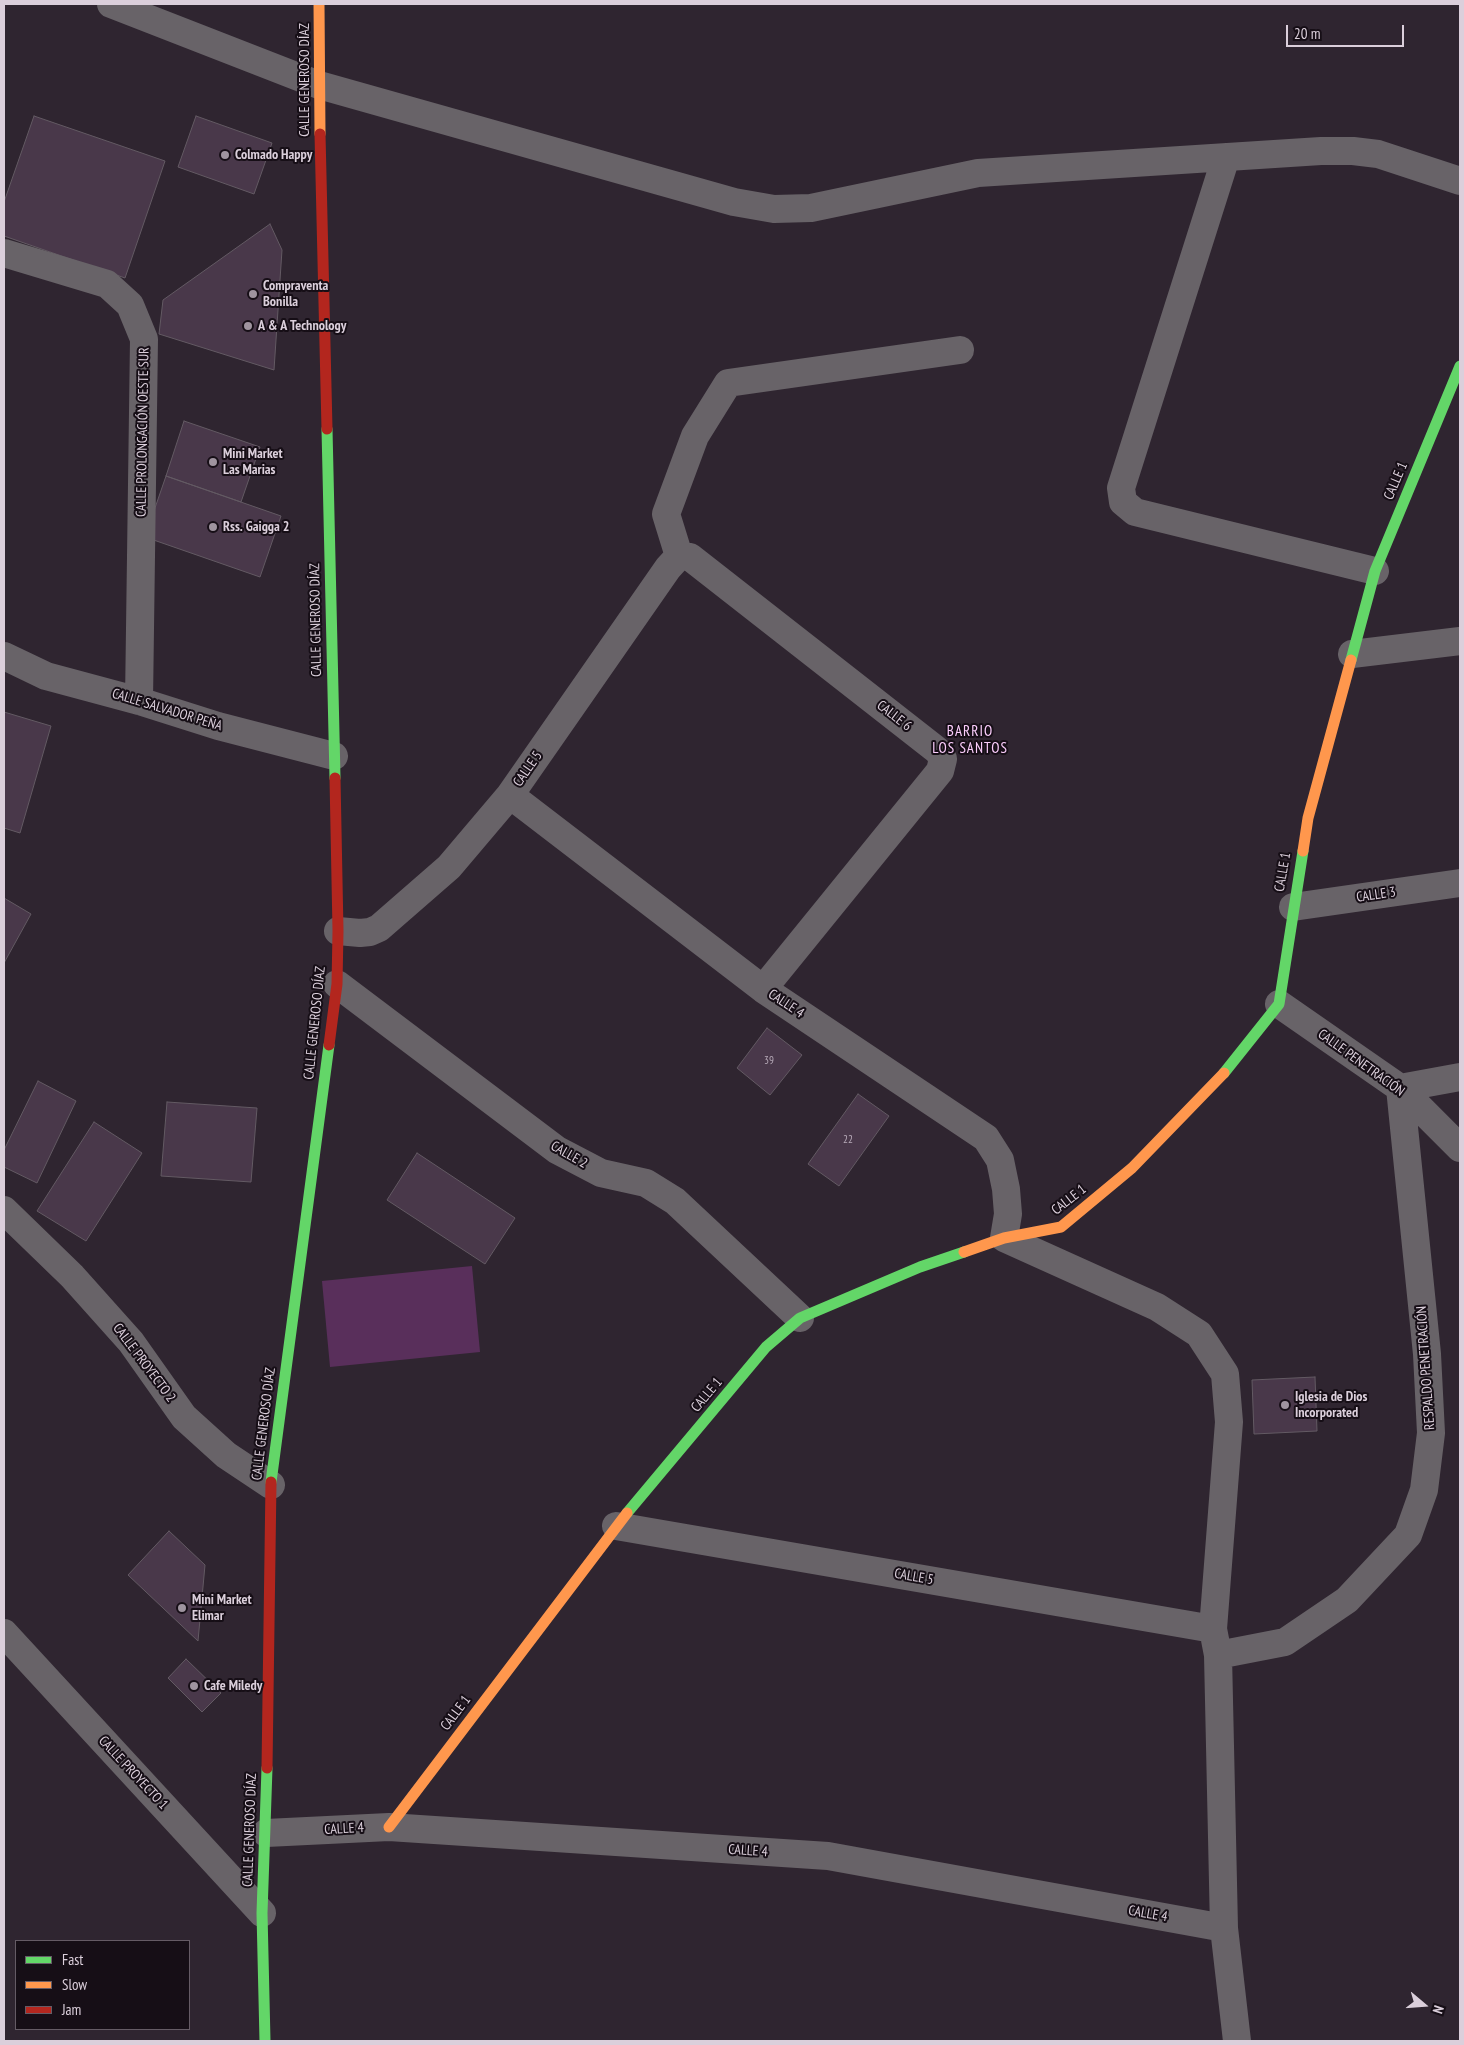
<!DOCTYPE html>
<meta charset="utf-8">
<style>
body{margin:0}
#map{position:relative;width:1464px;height:2045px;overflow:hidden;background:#2f2530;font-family:"PT Sans Narrow",sans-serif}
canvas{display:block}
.frame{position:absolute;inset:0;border:5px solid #dbcfdb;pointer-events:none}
.legend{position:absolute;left:15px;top:1940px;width:175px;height:90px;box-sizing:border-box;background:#160e16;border:1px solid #655b65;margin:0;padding:6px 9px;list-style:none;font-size:15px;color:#dbcfdb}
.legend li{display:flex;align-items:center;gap:10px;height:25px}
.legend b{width:25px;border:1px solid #655b65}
.north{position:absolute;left:1399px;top:1980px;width:50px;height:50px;-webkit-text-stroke:4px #160e16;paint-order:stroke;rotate:108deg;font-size:14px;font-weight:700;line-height:20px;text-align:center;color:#dbcfdb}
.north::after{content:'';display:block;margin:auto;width:18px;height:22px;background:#dbcfdb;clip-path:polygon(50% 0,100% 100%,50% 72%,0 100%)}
.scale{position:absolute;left:1286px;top:25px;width:118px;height:22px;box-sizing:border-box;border:2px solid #dbcfdb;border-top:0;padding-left:6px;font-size:15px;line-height:18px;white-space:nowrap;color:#dbcfdb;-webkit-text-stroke:4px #160e16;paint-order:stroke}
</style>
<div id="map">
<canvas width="1464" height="2045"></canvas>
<div class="frame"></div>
<ul class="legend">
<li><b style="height:6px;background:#63d668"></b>Fast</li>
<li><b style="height:6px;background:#ff974d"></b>Slow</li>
<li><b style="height:6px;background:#b3261e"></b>Jam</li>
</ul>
<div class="north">N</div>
<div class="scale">20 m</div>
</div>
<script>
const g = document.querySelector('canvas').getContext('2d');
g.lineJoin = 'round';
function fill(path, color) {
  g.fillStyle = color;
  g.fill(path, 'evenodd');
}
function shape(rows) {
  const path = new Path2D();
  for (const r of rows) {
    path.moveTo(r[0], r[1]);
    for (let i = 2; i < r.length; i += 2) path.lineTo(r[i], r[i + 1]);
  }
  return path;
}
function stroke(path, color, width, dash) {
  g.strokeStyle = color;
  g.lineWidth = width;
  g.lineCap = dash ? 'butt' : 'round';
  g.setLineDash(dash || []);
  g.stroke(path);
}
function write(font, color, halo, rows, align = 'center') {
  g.font = font + ' "PT Sans Narrow",sans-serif';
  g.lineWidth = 4;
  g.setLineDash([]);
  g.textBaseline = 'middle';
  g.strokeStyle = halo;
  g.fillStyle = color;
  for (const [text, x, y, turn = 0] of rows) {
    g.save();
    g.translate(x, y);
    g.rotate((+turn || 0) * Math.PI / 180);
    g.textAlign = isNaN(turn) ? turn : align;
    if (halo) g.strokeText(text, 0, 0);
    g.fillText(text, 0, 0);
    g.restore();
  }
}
fill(shape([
 [472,1266,480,1352,330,1367,322,1281]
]), '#592f5b');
const building = shape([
 [34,116,165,161,125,278,4,236,4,202,34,116],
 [196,116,272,143,254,194,178,167,196,116],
 [270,224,282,250,274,370,159,334,163,300,270,224],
 [184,421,260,447,241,502,166,476,184,421],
 [166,476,281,516,260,577,145,537,166,476],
 [4,712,51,726,20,833,4,828,4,712],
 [4,898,31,914,4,963,4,898],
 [767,1028,802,1055,770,1095,737,1068,767,1028],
 [38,1081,76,1101,37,1183,4,1167,4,1150,38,1081],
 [858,1094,889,1116,839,1186,808,1164,858,1094],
 [167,1102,257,1108,251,1182,161,1176,167,1102],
 [94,1122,142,1153,86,1241,37,1211,94,1122],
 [417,1153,515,1218,485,1264,387,1200,417,1153],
 [1315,1377,1317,1431,1254,1434,1252,1380,1315,1377],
 [169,1531,205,1565,198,1641,128,1575,169,1531],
 [186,1659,221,1693,202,1712,168,1678,186,1659]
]);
fill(building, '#49384a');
stroke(building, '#635a63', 1);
stroke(shape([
 [111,4,319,85,734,202,774,209,811,208,978,173,1321,151,1353,151,1378,154,1460,181],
 [1226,157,1121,488,1123,502,1135,512,1375,571],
 [4,253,107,284,130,305,144,339,139,701],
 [679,556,690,557,938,751,943,759,940,771,763,989],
 [679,556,666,514,695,436,728,383,960,350],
 [1352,654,1460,641],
 [4,656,46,676,139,701,218,726,334,756],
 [510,795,763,989,986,1138,1000,1160,1006,1189,1008,1214,1004,1238,1157,1307,1199,1334,1225,1374,1229,1422,1213,1629,1218,1655,1224,1928,1237,2041],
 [1293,907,1460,883],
 [338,931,360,933,370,932,379,928,449,867,510,795,668,568,679,556],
 [337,984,557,1150,601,1173,646,1183,675,1201,800,1318],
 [1279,1004,1400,1088,1460,1148],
 [4,1210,72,1276,131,1342,184,1417,226,1455,271,1485],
 [616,1526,1213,1629],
 [4,1633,262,1913],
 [1218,1655,1285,1642,1347,1600,1408,1535,1424,1490,1431,1433,1427,1354,1400,1088,1460,1077],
 [266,1833,389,1827,828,1856,1224,1928]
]), '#686368', 28);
stroke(shape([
 [327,429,335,778],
 [1351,660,1375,571,1460,366],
 [1224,1073,1279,1004,1303,851],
 [271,1482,329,1045],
 [627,1513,766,1347,800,1318,920,1267,964,1252],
 [265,2041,262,1913,267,1768]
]), '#63d668', 11);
stroke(shape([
 [319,4,320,134],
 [1303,851,1308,818,1351,660],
 [964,1252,1004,1238,1061,1227,1132,1168,1224,1073],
 [389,1827,627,1513]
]), '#ff974d', 11);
stroke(shape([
 [320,134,327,429],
 [329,1045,337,984,338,931,335,778],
 [267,1768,271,1482]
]), '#b3261e', 11);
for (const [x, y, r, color] of [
 [225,155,5,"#9f949f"],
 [253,294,5,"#9f949f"],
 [248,326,5,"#9f949f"],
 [213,462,5,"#9f949f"],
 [213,527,5,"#9f949f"],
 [1285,1405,5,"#9f949f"],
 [182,1608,5,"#9f949f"],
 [194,1686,5,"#9f949f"]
]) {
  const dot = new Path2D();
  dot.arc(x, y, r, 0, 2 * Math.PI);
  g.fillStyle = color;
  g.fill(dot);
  stroke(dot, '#160e16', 2);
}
write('11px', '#b6a9b7', null, [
 ["39",769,1061],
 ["22",848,1140]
]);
write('14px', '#dbcfdb', '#160e16', [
 ["CALLE GENEROSO DÍAZ",305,80,-90],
 ["CALLE PROLONGACIÓN OESTE SUR",143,432,-89],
 ["CALLE 1",1396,481,-67],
 ["CALLE GENEROSO DÍAZ",316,620,-91],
 ["CALLE SALVADOR PEÑA",167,710,17],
 ["CALLE 6",894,716,38],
 ["CALLE 5",528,769,-55],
 ["CALLE 1",1283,872,-80],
 ["CALLE 3",1376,895,-8],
 ["CALLE 4",786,1004,34],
 ["CALLE GENEROSO DÍAZ",315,1023,-84],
 ["CALLE PENETRACIÓN",1361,1063,36],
 ["CALLE 2",569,1155,30],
 ["CALLE 1",1069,1200,-38],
 ["CALLE PROYECTO 2",144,1363,53],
 ["RESPALDO PENETRACIÓN",1426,1368,-94],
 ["CALLE 1",707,1395,-50],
 ["CALLE GENEROSO DÍAZ",264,1424,-83],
 ["CALLE 5",914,1577,10],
 ["CALLE 1",456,1713,-53],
 ["CALLE PROYECTO 1",133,1773,47],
 ["CALLE 4",344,1829,-3],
 ["CALLE GENEROSO DÍAZ",250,1830,-88],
 ["CALLE 4",748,1851,4],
 ["CALLE 4",1148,1914,10]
]);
write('bold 14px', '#dbcfdb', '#160e16', [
 ["Colmado Happy",235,155],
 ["Compraventa",263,286],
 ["Bonilla",263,302],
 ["A & A Technology",258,326],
 ["Mini Market",223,454],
 ["Las Marias",223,470],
 ["Rss. Gaigga 2",223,527],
 ["Iglesia de Dios",1295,1397],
 ["Incorporated",1295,1413],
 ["Mini Market",192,1600],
 ["Elimar",192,1616],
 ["Cafe Miledy",204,1686]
], 'left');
g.letterSpacing = '1px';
write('15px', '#fccefd', '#160e16', [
 ["BARRIO",970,732],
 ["LOS SANTOS",970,749]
]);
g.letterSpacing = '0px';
</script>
